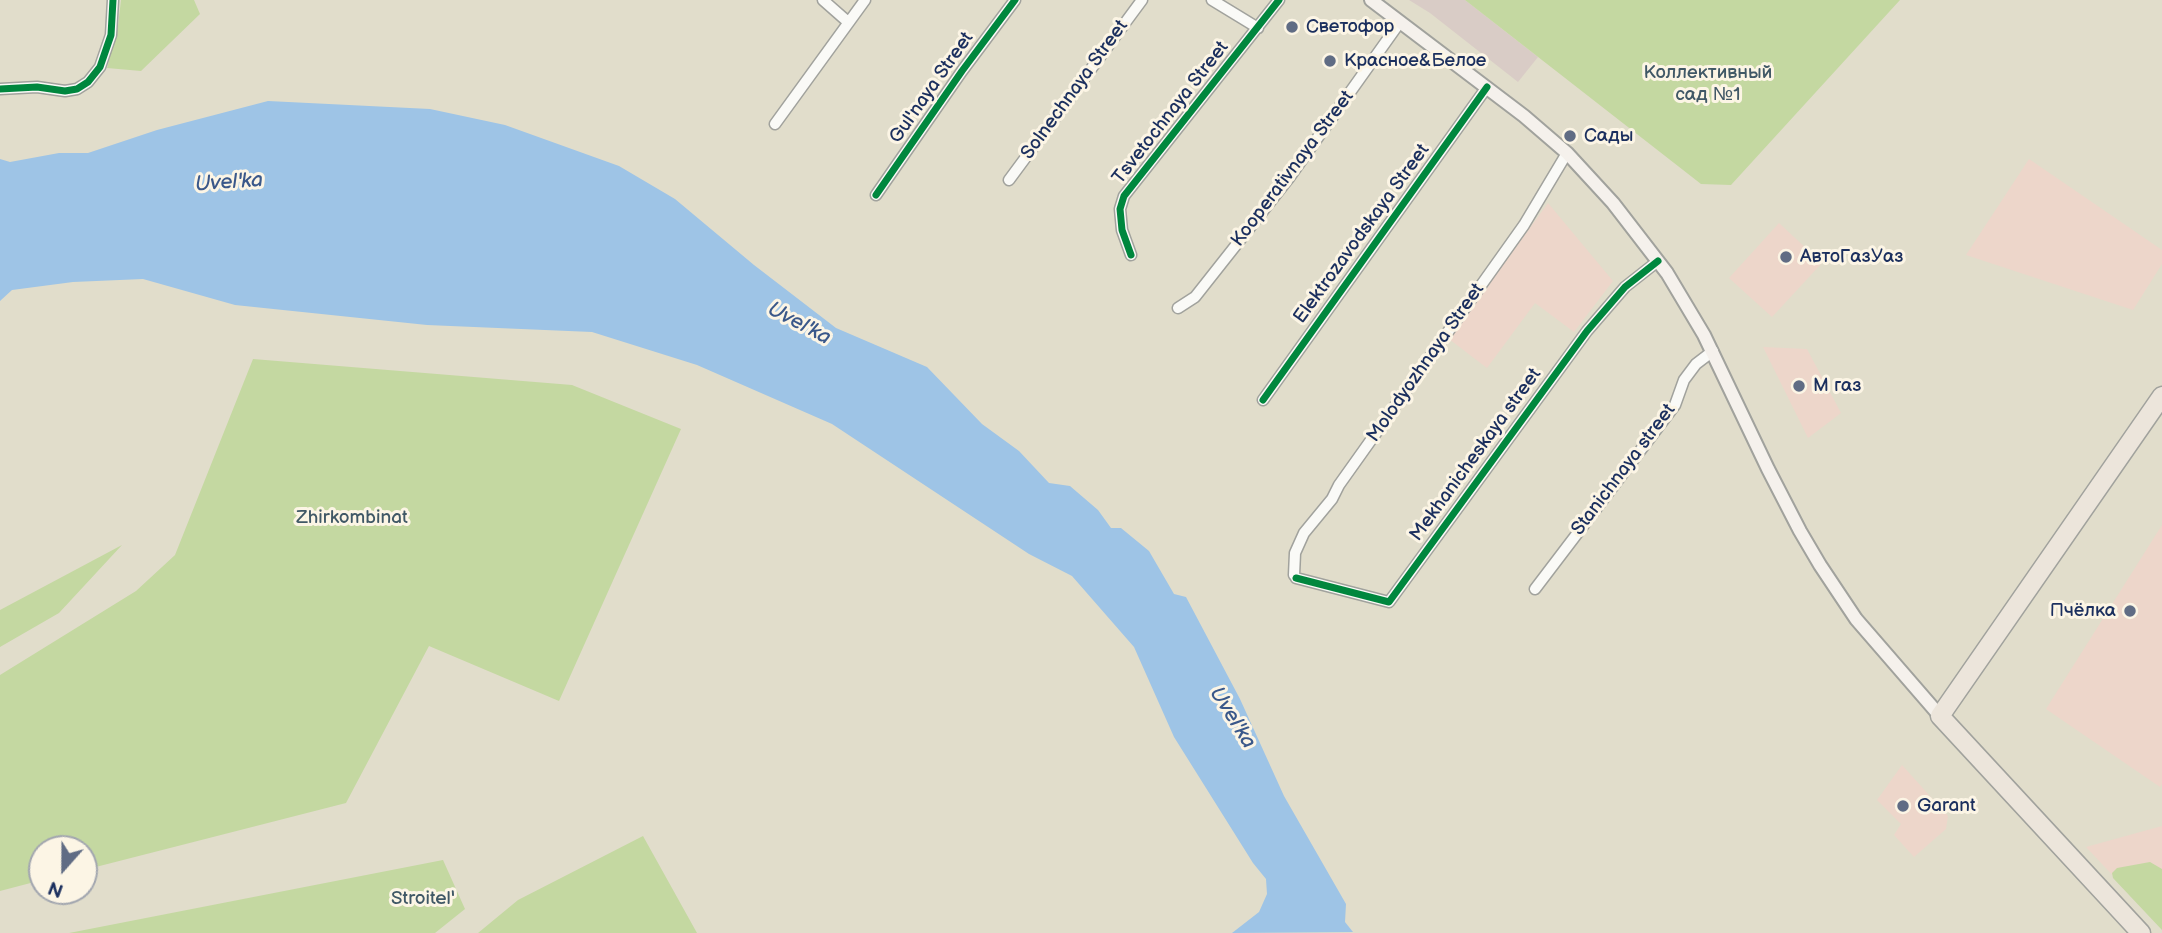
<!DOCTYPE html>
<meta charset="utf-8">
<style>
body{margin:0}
#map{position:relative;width:2162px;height:933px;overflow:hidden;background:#e1ddcb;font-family:"Balsamiq Sans",sans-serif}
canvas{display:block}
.north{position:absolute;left:28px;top:835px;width:70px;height:70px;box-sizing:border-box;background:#fcf5e5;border:2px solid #a2a6af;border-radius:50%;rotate:201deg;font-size:19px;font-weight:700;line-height:28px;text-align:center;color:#1b2f5e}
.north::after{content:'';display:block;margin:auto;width:24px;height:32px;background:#606c84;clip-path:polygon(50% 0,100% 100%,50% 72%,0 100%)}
</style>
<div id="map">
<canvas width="2162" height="933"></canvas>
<div class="north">N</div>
</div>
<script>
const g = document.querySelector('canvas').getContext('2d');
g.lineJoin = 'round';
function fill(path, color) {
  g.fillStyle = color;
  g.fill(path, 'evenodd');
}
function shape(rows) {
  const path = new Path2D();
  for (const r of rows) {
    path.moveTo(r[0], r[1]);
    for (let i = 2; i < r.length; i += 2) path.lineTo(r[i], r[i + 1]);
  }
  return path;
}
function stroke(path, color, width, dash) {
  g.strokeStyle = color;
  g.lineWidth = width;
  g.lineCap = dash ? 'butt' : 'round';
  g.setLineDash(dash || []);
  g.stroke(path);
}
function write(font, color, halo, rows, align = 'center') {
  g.font = font + ' "Balsamiq Sans",sans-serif';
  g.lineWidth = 6;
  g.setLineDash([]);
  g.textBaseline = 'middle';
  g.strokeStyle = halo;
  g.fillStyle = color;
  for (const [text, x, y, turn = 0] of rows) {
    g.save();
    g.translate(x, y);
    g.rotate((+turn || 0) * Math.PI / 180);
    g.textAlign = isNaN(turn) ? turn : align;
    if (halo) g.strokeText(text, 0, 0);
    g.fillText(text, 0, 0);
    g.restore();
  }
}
fill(shape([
 [2029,159,2162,250,2162,264,2133,310,1966,255],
 [1548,203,1613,281,1574,332,1535,303,1487,368,1449,339],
 [1779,223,1822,263,1772,317,1729,278],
 [1763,347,1807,349,1841,413,1808,438],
 [2162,525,2162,784,2160,787,2046,709],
 [1902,765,1948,816,1946,829,1914,857,1894,835,1901,824,1877,800],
 [2162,826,2162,928,2086,847]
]), '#edd6ca');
fill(shape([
 [1409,0,1465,0,1538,57,1518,82,1430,13]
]), '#d9ccc6');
fill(shape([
 [121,0,194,0,200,14,141,71,107,68,118,26],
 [1465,0,1900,0,1731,185,1701,184],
 [253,359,572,385,681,429,559,701,429,646,346,803,84,870,84,849,42,849,42,880,0,891,0,675,136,591,175,555],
 [122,545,59,613,0,647,0,610],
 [643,836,697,933,478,933,518,900],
 [443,860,465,909,435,933,69,933],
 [2150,862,2162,869,2162,930,2113,878,2112,873,2117,868]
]), '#c4d8a1');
fill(shape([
 [268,101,430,109,505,125,619,166,675,199,754,265,836,328,927,367,982,424,1019,451,1049,483,1070,486,1098,510,1111,528,1121,528,1149,551,1174,594,1186,597,1240,699,1284,796,1346,904,1345,922,1353,932,1232,933,1259,912,1267,894,1266,879,1253,863,1174,737,1134,647,1072,576,1029,554,832,424,697,365,592,332,427,325,235,305,143,279,73,282,12,290,0,301,0,159,10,162,59,153,88,153,157,130]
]), '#9ec4e6');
const street = shape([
 [823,0,848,22],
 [1212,0,1258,28],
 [0,89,37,87,65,91,77,89,88,82,100,67,111,35,113,0],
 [775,124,865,0],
 [1009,180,1142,0],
 [876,195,962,71,1015,0],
 [1131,255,1122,230,1120,209,1124,196,1279,0],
 [1178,308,1195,297,1289,178,1400,22],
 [1263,400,1487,87],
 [1294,575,1295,553,1304,533,1332,499,1339,485,1524,225,1567,153],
 [1296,578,1389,602,1587,331,1625,287,1658,261],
 [1535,589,1675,405,1684,380,1696,364,1713,351]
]);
const secondary = shape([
 [1371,0,1524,116,1567,153,1613,203,1667,273,1704,335,1768,469,1800,531,1820,565,1856,619,1940,716]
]);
const highway = shape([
 [2141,933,1940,716,2162,396]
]);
stroke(street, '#a1a29d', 13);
stroke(secondary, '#a1a29d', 16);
stroke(highway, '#a1a29d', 21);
stroke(street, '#fafaf7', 10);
stroke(secondary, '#f5f1ec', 12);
stroke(highway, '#ece5db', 18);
stroke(shape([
 [0,89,37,87,65,91,77,89,88,82,100,67,111,35,113,0],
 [876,195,962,71,1015,0],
 [1131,255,1122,230,1120,209,1124,196,1279,0],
 [1263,400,1487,87],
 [1296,578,1389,602,1587,331,1625,287,1658,261]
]), '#00873e', 7);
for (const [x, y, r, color] of [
 [1292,27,7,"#606c84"],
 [1330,61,7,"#606c84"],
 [1570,136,7,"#606c84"],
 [1786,257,7,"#606c84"],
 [1799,386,7,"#606c84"],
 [2130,611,7,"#606c84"],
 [1903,806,7,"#606c84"]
]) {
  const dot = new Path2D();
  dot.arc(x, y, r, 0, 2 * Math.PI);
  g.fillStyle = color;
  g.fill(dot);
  stroke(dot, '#fcf5e5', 2.5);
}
write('19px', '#1b2f5e', '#fcf5e5', [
 ["Светофор",1306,27],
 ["Красное&Белое",1344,61],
 ["Сады",1584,136],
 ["АвтоГазУаз",1800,257],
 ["М газ",1813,386],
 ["Пчёлка",2116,611,"right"],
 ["Garant",1917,806]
], 'left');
write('19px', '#405866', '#fcf5e5', [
 ["Коллективный",1708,73],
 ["сад №1",1708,95],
 ["Zhirkombinat",352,518],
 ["Stroitel'",423,899]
]);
write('19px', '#1b2f5e', '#fcf5e5', [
 ["Gul'naya Street",932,88,-55],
 ["Solnechnaya Street",1075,90,-54],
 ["Tsvetochnaya Street",1171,113,-52],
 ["Kooperativnaya Street",1293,169,-53],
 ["Elektrozavodskaya Street",1362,234,-54],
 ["Molodyozhnaya Street",1426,363,-55],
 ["Mekhanicheskaya street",1476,455,-54],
 ["Stanichnaya street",1624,470,-53]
]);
write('italic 21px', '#3a588a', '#fcf5e5', [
 ["Uvel'ka",229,183,-4],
 ["Uvel'ka",799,324,28],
 ["Uvel'ka",1232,718,58]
]);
</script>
